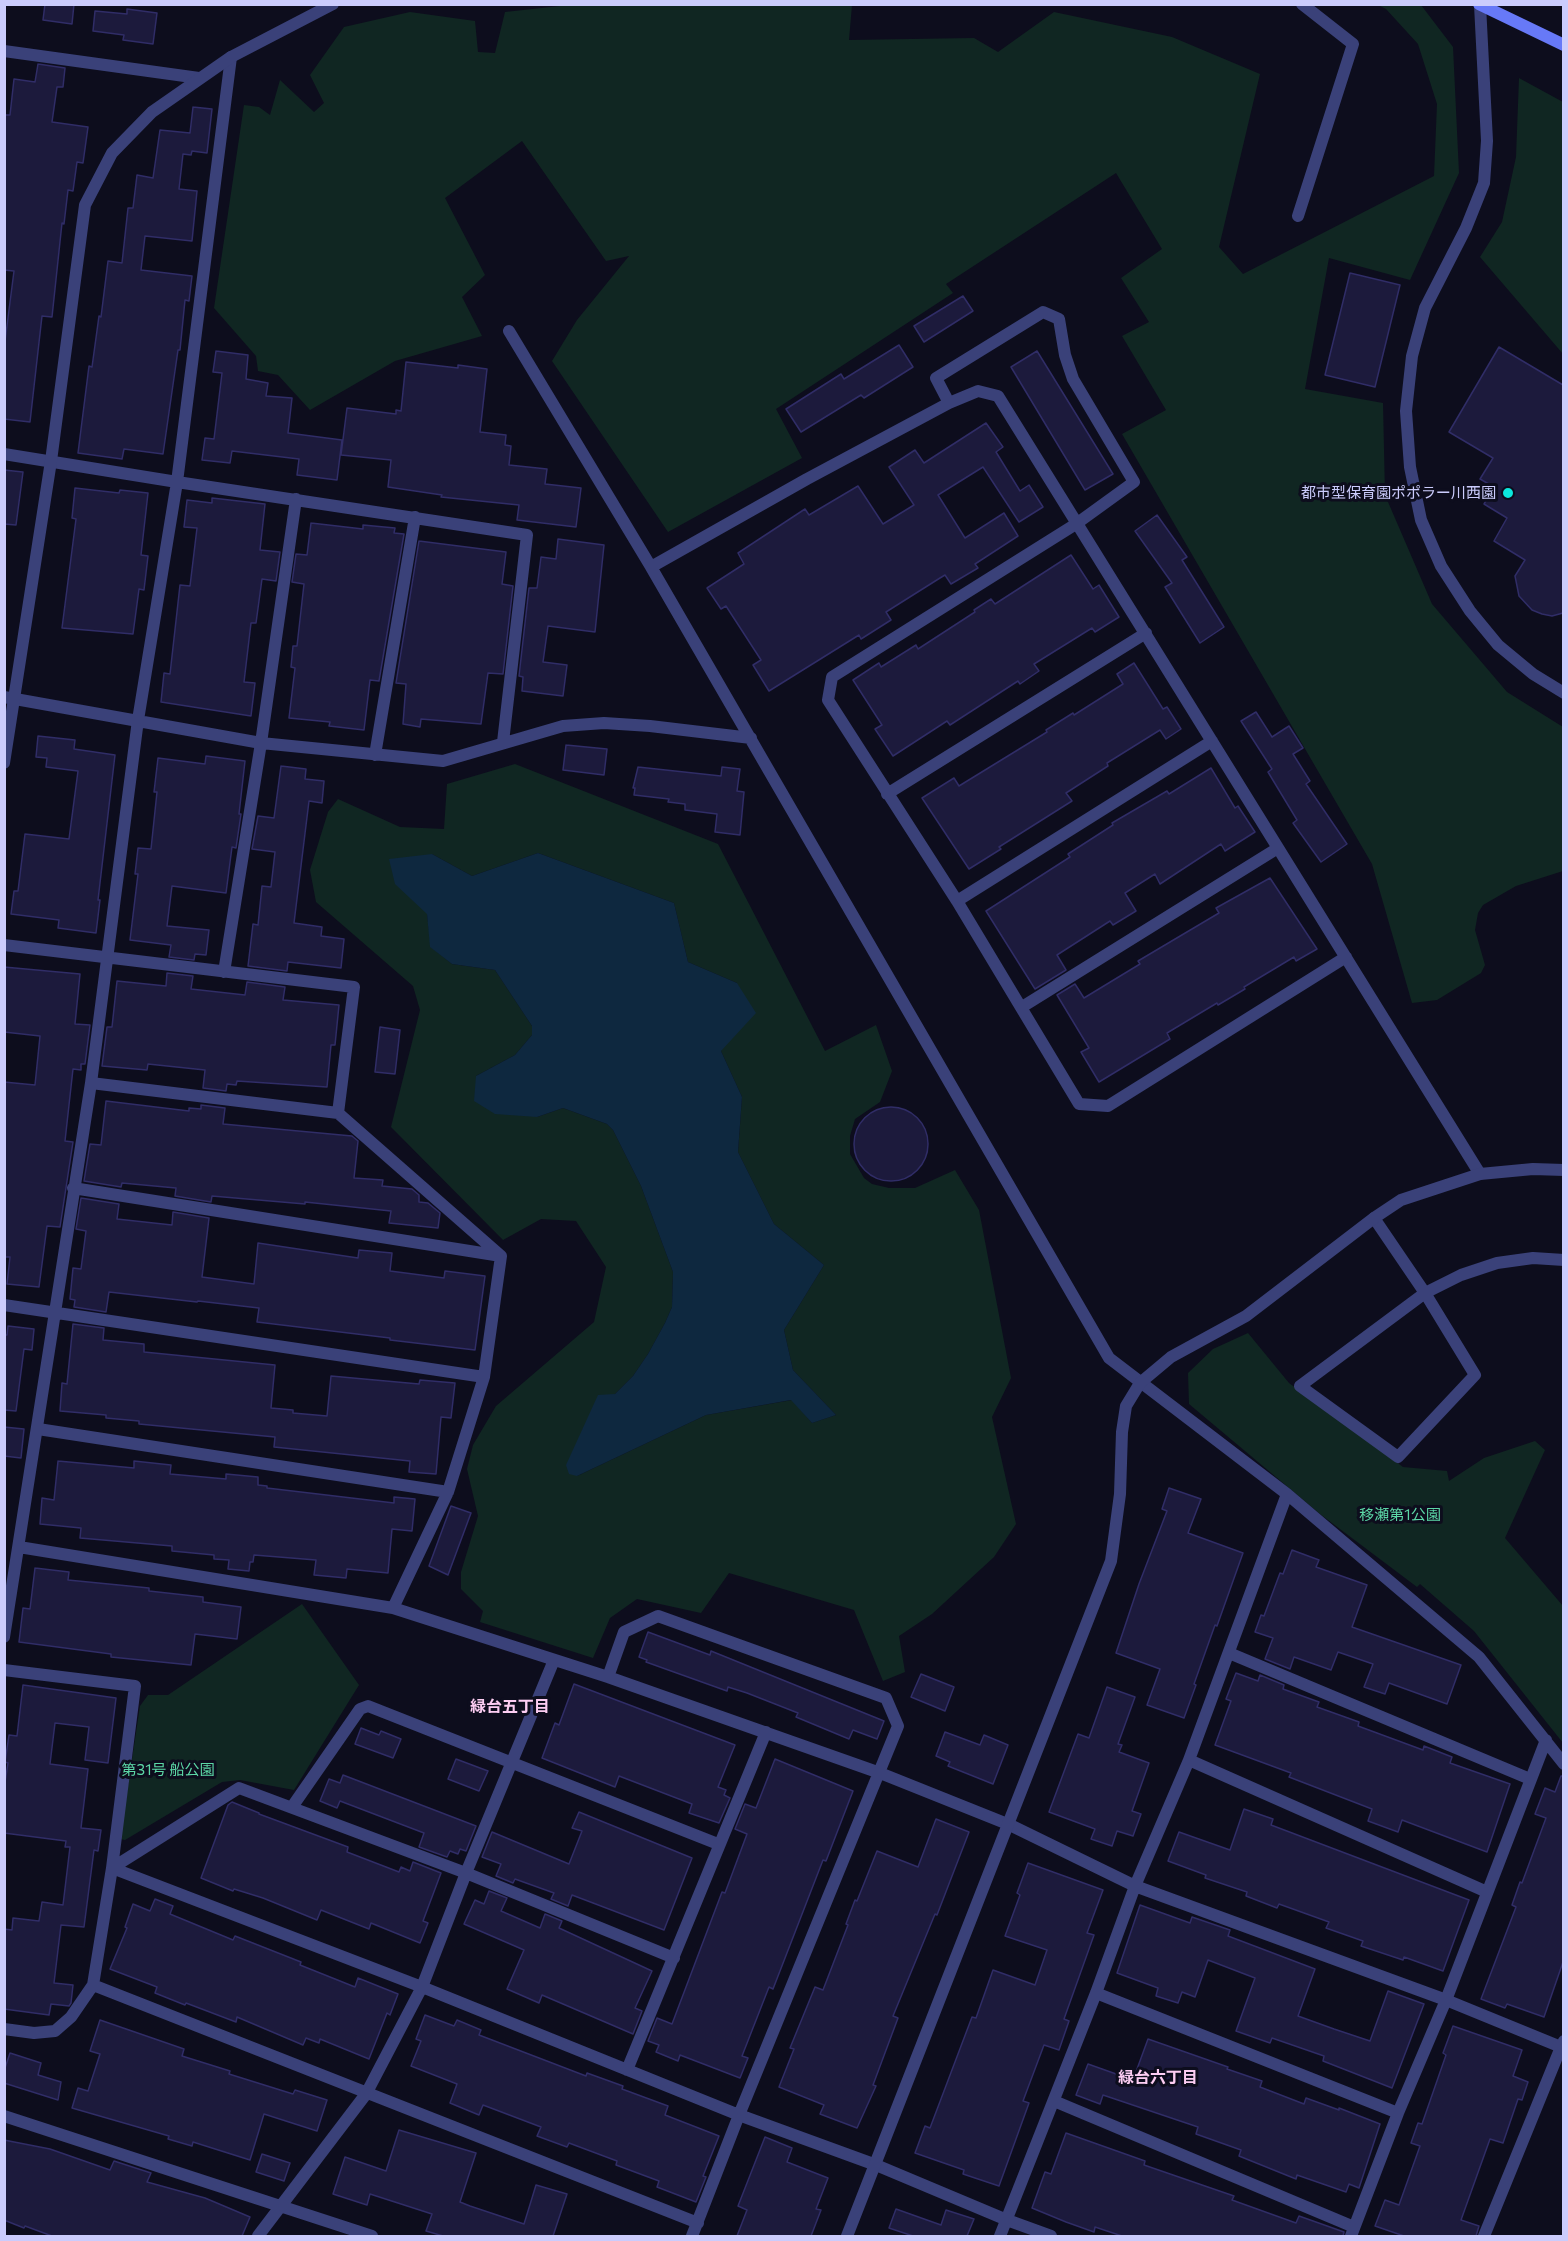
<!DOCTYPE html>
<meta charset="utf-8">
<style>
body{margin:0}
#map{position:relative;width:1568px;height:2241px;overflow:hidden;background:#0d0d1d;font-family:Commissioner,sans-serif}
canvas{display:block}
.frame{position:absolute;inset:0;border:6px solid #cbccfc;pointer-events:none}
</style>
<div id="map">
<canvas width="1568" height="2241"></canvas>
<div class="frame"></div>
</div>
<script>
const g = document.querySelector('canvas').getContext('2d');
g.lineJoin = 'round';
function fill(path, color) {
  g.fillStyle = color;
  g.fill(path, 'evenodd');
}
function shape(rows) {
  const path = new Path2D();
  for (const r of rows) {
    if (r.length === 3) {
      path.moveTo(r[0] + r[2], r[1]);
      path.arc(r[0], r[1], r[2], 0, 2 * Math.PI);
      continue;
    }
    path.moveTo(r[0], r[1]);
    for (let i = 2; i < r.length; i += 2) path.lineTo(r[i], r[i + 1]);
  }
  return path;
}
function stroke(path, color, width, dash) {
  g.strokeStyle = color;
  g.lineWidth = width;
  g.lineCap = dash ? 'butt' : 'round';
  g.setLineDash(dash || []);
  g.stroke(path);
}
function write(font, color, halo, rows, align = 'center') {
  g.font = font + ' Commissioner,"Noto Sans JP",sans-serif';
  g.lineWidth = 6;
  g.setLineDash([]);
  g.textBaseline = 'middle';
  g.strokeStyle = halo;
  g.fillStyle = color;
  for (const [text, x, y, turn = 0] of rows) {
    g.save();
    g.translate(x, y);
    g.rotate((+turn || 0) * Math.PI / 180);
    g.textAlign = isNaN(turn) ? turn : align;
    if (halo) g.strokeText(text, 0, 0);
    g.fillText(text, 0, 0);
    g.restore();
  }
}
fill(shape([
 [569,5,852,5,849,40,974,38,998,52,1054,12,1172,37,1260,74,1219,247,1243,274,1434,176,1437,104,1418,44,1386,9,1378,5,1421,5,1453,47,1459,173,1410,280,1329,258,1305,389,1383,403,1385,495,1432,604,1507,692,1563,727,1563,871,1516,886,1483,905,1478,913,1475,930,1485,965,1481,973,1437,1000,1412,1003,1372,864,1122,434,1166,410,1122,336,1149,322,1121,278,1162,249,1116,173,946,284,953,293,776,409,802,458,668,532,552,361,577,320,629,256,606,261,522,141,445,198,485,275,462,297,482,336,395,361,310,410,278,375,258,371,256,356,214,308,244,105,259,107,270,115,280,80,314,112,324,103,310,75,344,27,410,12,475,21,478,52,495,53,505,12],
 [1519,78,1563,102,1563,354,1480,257,1502,222,1516,157],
 [515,764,718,844,825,1051,876,1025,892,1071,880,1102,855,1119,850,1136,850,1154,864,1178,872,1184,889,1188,915,1188,955,1170,979,1210,1011,1378,992,1417,1016,1524,994,1557,932,1614,899,1636,905,1672,883,1681,854,1610,729,1573,701,1613,637,1599,610,1618,593,1658,480,1622,483,1611,461,1589,461,1572,478,1516,467,1469,473,1445,496,1406,594,1322,606,1267,576,1221,541,1219,503,1240,391,1127,420,1010,413,986,316,902,310,870,328,812,338,799,400,827,444,829,447,784],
 [538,853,674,903,688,962,737,983,721,1051,742,1097,738,1152,774,1224,824,1265,784,1330,793,1370,836,1415,812,1423,792,1400,706,1415,577,1476,615,1394,633,1376,648,1354,665,1323,672,1307,673,1272,641,1186,613,1130,607,1124,563,1108,537,1117,476,1076,515,1055,532,1035,532,1026,495,970,452,964,431,947,427,914,432,854,472,876],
 [1248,1333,1289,1383,1403,1467,1447,1471,1449,1481,1484,1458,1535,1441,1545,1450,1505,1538,1563,1606,1563,1743,1474,1631,1420,1584,1417,1587,1320,1514,1189,1404,1188,1373,1213,1349],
 [302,1604,359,1685,294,1790,240,1780,222,1782,125,1840,120,1839,140,1706,148,1695,168,1695]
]), '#102622');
fill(shape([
 [538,853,674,903,688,962,737,983,756,1013,721,1051,742,1097,738,1152,774,1224,824,1265,784,1330,793,1370,836,1415,812,1423,791,1400,706,1415,577,1476,569,1474,566,1465,598,1395,615,1394,633,1376,648,1354,665,1323,672,1307,673,1272,641,1186,613,1130,607,1124,563,1108,537,1117,495,1114,474,1101,476,1076,515,1055,532,1035,532,1026,495,970,452,964,430,947,427,914,395,884,389,859,432,854,472,876]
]), '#0e283f');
const building = shape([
 [45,4,74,4,72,24,43,20,45,4],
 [127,9,157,13,153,44,123,40,124,35,93,31,95,11,127,14,127,9],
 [38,64,65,68,63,87,57,87,52,122,88,127,83,163,77,162,73,191,68,190,64,224,62,223,52,317,42,316,30,422,4,419,4,349,14,271,4,270,4,115,10,115,14,79,35,82,38,64],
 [193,107,212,109,207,153,192,151,191,155,183,154,179,189,197,191,192,241,145,236,141,270,192,276,189,301,185,300,180,350,178,350,163,454,124,449,122,459,78,453,89,366,92,367,99,316,101,317,108,261,122,263,128,208,133,208,137,175,153,178,160,130,190,133,193,107],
 [1350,273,1400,285,1375,387,1325,375,1350,273],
 [963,296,973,311,924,342,914,326,963,296],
 [899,345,913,367,864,398,861,395,801,432,786,409,841,374,844,379,899,345],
 [1499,347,1563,385,1563,613,1552,616,1542,614,1532,610,1519,596,1515,576,1525,560,1494,541,1507,518,1484,504,1494,487,1480,479,1493,458,1449,432,1499,347],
 [216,351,248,355,246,379,268,383,266,396,292,398,288,433,342,440,337,480,297,475,299,459,232,451,230,463,202,460,205,438,214,439,222,373,213,372,216,351],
 [1037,351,1113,474,1085,490,1011,367,1037,351],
 [406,362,458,368,458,365,487,369,480,432,506,435,505,445,511,446,509,465,547,469,545,484,581,488,576,527,517,520,519,505,441,497,442,495,388,487,391,460,341,455,347,408,396,414,396,410,401,411,406,362],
 [986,423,1003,447,996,452,1020,491,1029,485,1043,507,1019,522,983,467,938,495,965,538,1004,513,1018,536,975,564,978,568,951,584,945,575,940,578,886,612,891,620,861,639,859,635,769,691,753,665,761,660,726,606,721,609,707,588,744,564,738,553,805,509,809,515,858,486,883,524,914,505,889,467,915,450,924,463,986,423],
 [4,470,23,472,16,525,4,524,4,470],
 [75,488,119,493,120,490,148,493,141,555,148,556,144,590,139,589,133,634,62,628,76,519,72,518,75,488],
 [212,498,265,504,260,550,280,552,276,581,262,579,256,623,251,623,244,682,255,683,251,716,161,702,164,673,170,674,180,585,190,586,197,528,184,527,187,500,212,503,212,498],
 [1157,515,1187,557,1182,560,1224,627,1200,643,1165,587,1172,583,1135,531,1157,515],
 [311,523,363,529,363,525,395,528,394,533,404,534,379,681,370,680,364,730,329,726,330,722,289,718,295,668,291,667,293,646,297,646,304,584,292,582,296,554,307,555,311,523],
 [558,539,604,545,595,632,548,626,543,662,567,665,563,696,522,691,523,677,519,676,529,588,537,588,541,557,556,559,558,539],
 [419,541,506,552,502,584,513,586,503,674,488,673,481,724,421,719,420,727,403,724,406,684,396,683,419,541],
 [1071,555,1093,589,1099,585,1119,617,1095,632,1092,628,1034,664,1039,671,1020,684,1018,681,950,725,947,721,893,756,875,729,882,725,853,680,879,663,881,667,916,645,918,649,975,612,974,610,991,599,995,604,1071,555],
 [1134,663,1163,709,1167,707,1181,729,1166,739,1160,730,1107,763,1108,766,1066,793,1072,801,999,847,1001,849,969,869,922,798,954,778,959,786,1047,732,1046,730,1073,713,1074,715,1123,684,1117,674,1134,663],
 [1256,712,1272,737,1289,726,1303,748,1293,754,1310,781,1306,784,1347,844,1321,862,1293,823,1297,820,1268,772,1272,769,1241,721,1256,712],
 [38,736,75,740,74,749,115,755,98,900,100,900,96,933,58,928,59,920,11,914,14,891,18,891,25,834,69,839,78,771,46,767,47,758,36,757,38,736],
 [566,745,607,749,604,775,563,770,566,745],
 [206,756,245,761,239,814,241,814,236,848,232,847,226,893,172,886,167,926,209,930,206,955,195,954,194,960,169,957,171,945,130,940,138,874,135,874,138,848,151,849,157,792,154,792,158,758,205,764,206,756],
 [281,766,306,769,305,779,324,781,322,803,309,801,294,923,322,927,321,936,344,939,341,968,288,962,287,971,248,966,253,924,258,925,262,886,271,887,275,852,252,849,258,816,274,818,281,766],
 [638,767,721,776,722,767,740,769,737,791,744,792,740,835,715,832,717,814,685,810,685,804,668,802,669,799,634,795,635,788,633,788,638,767],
 [1211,768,1235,808,1238,806,1255,832,1225,851,1221,844,1160,884,1155,874,1125,893,1136,911,1113,925,1110,921,1057,955,1066,970,1035,989,986,911,1070,857,1068,854,1113,825,1112,823,1167,791,1169,794,1211,768],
 [1270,878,1317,949,1296,961,1294,957,1244,987,1245,989,1218,1005,1217,1003,1167,1033,1170,1039,1099,1082,1081,1052,1089,1048,1057,995,1075,984,1084,998,1140,964,1138,961,1219,913,1216,908,1270,878],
 [4,967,80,974,75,1024,90,1025,85,1064,81,1064,81,1070,73,1069,65,1141,73,1142,60,1227,47,1226,39,1287,7,1284,10,1257,4,1257,4,1082,35,1085,40,1036,4,1032,4,967],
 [167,973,193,976,191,989,245,995,247,982,285,987,283,1000,339,1005,335,1045,331,1045,327,1087,237,1081,236,1085,227,1084,226,1091,203,1088,205,1070,148,1064,147,1070,102,1066,107,1027,112,1027,117,981,166,986,167,973],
 [380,1027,400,1030,395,1074,375,1072,380,1027],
 [106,1101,189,1111,189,1108,201,1109,201,1105,225,1108,223,1124,352,1136,358,1141,354,1178,383,1180,382,1186,412,1189,419,1195,419,1202,428,1203,440,1213,438,1228,389,1223,391,1211,305,1202,305,1204,212,1196,211,1202,175,1196,176,1188,122,1183,121,1187,84,1181,90,1144,101,1145,106,1101],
 [891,1144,37],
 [81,1198,119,1204,117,1219,172,1225,173,1212,209,1218,202,1277,254,1284,258,1243,358,1258,359,1250,392,1253,390,1271,444,1278,445,1271,485,1276,475,1350,390,1340,390,1338,257,1322,259,1308,198,1301,197,1302,109,1292,106,1312,74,1307,75,1300,70,1299,73,1268,81,1269,86,1231,76,1229,81,1198],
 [73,1324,104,1328,103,1340,144,1344,144,1352,275,1365,271,1408,293,1410,293,1413,327,1416,331,1376,419,1384,420,1380,455,1383,451,1418,441,1417,436,1474,409,1472,410,1461,274,1447,275,1437,139,1424,139,1421,106,1418,106,1415,60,1411,62,1383,67,1384,73,1324],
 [8,1326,34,1329,32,1350,24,1349,16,1411,4,1410,4,1335,7,1335,8,1326],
 [4,1427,24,1429,21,1458,4,1456,4,1427],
 [58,1461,134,1468,134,1461,171,1465,170,1474,226,1479,226,1474,258,1477,258,1485,267,1486,267,1488,394,1503,394,1497,415,1499,412,1531,392,1529,388,1573,347,1569,346,1578,314,1575,316,1560,254,1555,253,1562,250,1562,249,1571,228,1569,229,1560,214,1559,214,1555,172,1551,172,1546,80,1538,81,1528,40,1524,42,1498,54,1500,58,1461],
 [1169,1488,1201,1499,1188,1533,1243,1553,1217,1626,1215,1625,1194,1684,1196,1685,1184,1718,1147,1705,1160,1669,1116,1653,1139,1584,1167,1511,1162,1509,1169,1488],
 [451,1506,471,1513,448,1575,429,1566,451,1506],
 [1292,1550,1319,1560,1316,1567,1367,1585,1352,1627,1461,1665,1447,1704,1389,1683,1385,1694,1364,1687,1373,1664,1338,1652,1331,1670,1294,1657,1290,1669,1265,1659,1273,1638,1255,1632,1261,1615,1264,1616,1280,1573,1283,1574,1292,1550],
 [35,1568,69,1572,68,1580,149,1588,149,1591,203,1597,203,1602,241,1607,237,1639,195,1634,191,1665,111,1657,111,1654,19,1642,23,1608,30,1609,35,1568],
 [648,1632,710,1655,711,1651,884,1721,877,1739,853,1730,849,1739,796,1717,798,1713,747,1693,728,1687,727,1691,646,1662,647,1660,639,1657,648,1632],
 [1236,1673,1258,1681,1260,1675,1284,1685,1283,1689,1319,1702,1317,1707,1359,1722,1358,1726,1423,1750,1424,1746,1452,1757,1450,1763,1510,1784,1487,1852,1402,1820,1398,1832,1368,1821,1372,1809,1289,1777,1291,1773,1215,1745,1231,1701,1226,1699,1236,1673],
 [921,1674,954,1687,945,1711,911,1697,921,1674],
 [574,1684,735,1745,718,1787,726,1790,724,1795,730,1798,719,1823,689,1813,692,1804,619,1776,615,1787,542,1758,555,1723,559,1725,574,1684],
 [23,1685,116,1698,108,1763,85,1760,89,1727,55,1723,50,1764,88,1769,81,1828,101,1830,98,1851,94,1850,84,1927,61,1925,54,1983,73,1985,71,2003,69,2006,51,2004,49,2015,4,2009,4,1929,12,1930,13,1918,39,1921,42,1902,63,1905,70,1847,65,1847,66,1841,4,1833,4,1789,8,1763,5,1762,9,1735,17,1736,23,1685],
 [1107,1687,1135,1697,1118,1744,1122,1745,1119,1752,1149,1763,1132,1811,1141,1814,1133,1836,1117,1831,1112,1846,1091,1839,1095,1829,1049,1812,1078,1734,1089,1738,1107,1687],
 [361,1728,379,1735,381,1731,401,1739,393,1758,355,1744,361,1728],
 [945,1732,980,1745,984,1735,1008,1745,993,1784,948,1766,950,1762,936,1756,945,1732],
 [456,1759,488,1771,479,1791,448,1779,456,1759],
 [775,1759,853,1791,826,1861,823,1860,773,1989,769,1987,742,2056,748,2058,740,2078,680,2055,678,2061,656,2052,659,2045,648,2041,657,2018,672,2024,722,1892,725,1893,747,1834,735,1829,745,1804,756,1808,775,1759],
 [343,1775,476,1826,466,1851,460,1849,458,1854,450,1851,447,1857,419,1847,424,1833,340,1801,337,1808,320,1801,329,1779,340,1783,343,1775],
 [1561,1776,1563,1776,1563,1962,1544,2017,1507,2004,1505,2008,1481,1999,1516,1907,1512,1905,1520,1882,1522,1883,1546,1818,1535,1814,1545,1788,1555,1792,1561,1776],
 [232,1802,259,1813,259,1814,348,1847,347,1852,399,1872,401,1867,410,1871,413,1862,441,1873,423,1921,428,1923,420,1943,371,1923,369,1929,321,1910,317,1920,263,1898,234,1889,233,1891,201,1878,228,1805,232,1802],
 [1244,1809,1273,1819,1271,1825,1469,1900,1443,1971,1404,1957,1403,1960,1361,1946,1363,1941,1326,1928,1329,1922,1279,1904,1277,1908,1246,1896,1247,1892,1205,1878,1206,1875,1168,1861,1179,1832,1230,1850,1244,1809],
 [579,1812,692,1858,664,1930,572,1895,568,1906,551,1899,554,1893,515,1879,513,1883,496,1876,501,1864,482,1857,492,1832,569,1864,582,1831,572,1828,579,1812],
 [936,1819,969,1832,937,1915,935,1914,893,2016,898,2018,873,2085,876,2086,857,2128,820,2114,824,2105,779,2087,794,2049,790,2048,815,1987,823,1990,848,1925,846,1924,855,1900,857,1901,877,1851,918,1867,936,1819],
 [1028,1863,1103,1890,1087,1933,1094,1935,1064,2019,1069,2021,1059,2050,1044,2045,1023,2101,1029,2103,999,2186,963,2174,964,2170,915,2153,925,2126,930,2128,972,2017,976,2018,993,1970,1035,1985,1047,1950,1005,1936,1020,1895,1017,1893,1028,1863],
 [489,1891,507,1898,501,1911,540,1928,545,1914,562,1921,559,1928,652,1971,635,2008,642,2011,633,2034,542,1995,539,2003,507,1989,524,1950,464,1924,475,1900,484,1904,489,1891],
 [155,1899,173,1906,170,1914,233,1940,235,1936,301,1962,300,1965,355,1987,358,1978,398,1994,390,2015,387,2013,369,2059,320,2039,319,2043,306,2038,303,2045,237,2017,236,2022,186,2003,185,2005,155,1993,157,1987,110,1969,127,1928,125,1927,133,1904,150,1911,155,1899],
 [1140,1905,1190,1923,1192,1917,1230,1930,1228,1936,1315,1969,1298,2016,1334,2029,1370,2041,1388,1991,1424,2004,1392,2088,1323,2061,1324,2056,1272,2038,1270,2043,1236,2031,1255,1978,1208,1960,1195,1997,1182,1992,1178,2003,1156,1996,1158,1988,1117,1973,1140,1905],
 [425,2015,454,2026,457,2020,481,2030,479,2035,586,2076,587,2073,623,2086,622,2089,668,2106,665,2115,719,2136,703,2176,706,2177,696,2202,657,2187,659,2181,616,2165,617,2161,569,2143,567,2147,537,2136,541,2127,483,2105,479,2115,450,2103,457,2084,411,2066,421,2041,416,2039,425,2015],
 [100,2020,184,2049,182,2056,230,2071,229,2074,293,2094,295,2090,327,2100,317,2131,264,2114,250,2160,193,2142,192,2146,168,2139,169,2136,72,2108,78,2088,88,2091,100,2054,90,2051,100,2020],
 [1453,2026,1522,2050,1513,2076,1528,2082,1522,2100,1518,2099,1503,2143,1490,2139,1461,2220,1479,2226,1476,2236,1404,2236,1375,2226,1385,2200,1399,2205,1420,2146,1411,2143,1418,2123,1422,2124,1446,2055,1443,2053,1453,2026],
 [1148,2039,1228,2067,1227,2069,1262,2081,1260,2087,1304,2104,1306,2098,1339,2110,1339,2108,1380,2124,1359,2188,1349,2184,1346,2192,1297,2175,1296,2179,1239,2156,1241,2150,1196,2134,1198,2127,1103,2095,1100,2104,1076,2095,1088,2064,1133,2080,1148,2039],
 [10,2053,41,2063,38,2075,61,2082,58,2100,4,2083,4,2071,10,2053],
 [399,2130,476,2153,460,2202,470,2206,524,2224,536,2185,567,2194,553,2236,443,2236,426,2231,432,2214,370,2194,367,2205,333,2194,345,2157,386,2171,399,2130],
 [1066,2133,1145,2161,1144,2165,1234,2196,1232,2200,1296,2223,1299,2216,1344,2232,1343,2236,1122,2236,1095,2227,1094,2232,1066,2222,1032,2208,1045,2172,1051,2174,1066,2133],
 [765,2137,792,2148,787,2162,828,2178,816,2209,821,2210,811,2236,737,2236,747,2210,738,2206,765,2137],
 [4,2140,50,2149,110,2170,114,2161,151,2173,147,2182,205,2198,250,2217,242,2236,52,2236,25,2226,24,2228,4,2220,4,2140],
 [262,2154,290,2163,284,2181,256,2172,262,2154],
 [896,2209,941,2225,946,2210,974,2219,967,2236,913,2236,889,2228,896,2209]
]);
fill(building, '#1c1a3c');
stroke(building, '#302d67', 1.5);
stroke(shape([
 [4,51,199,78],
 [1298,216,1353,44,1302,4],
 [509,331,651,567,807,479,949,403,978,391,998,396,1480,1174],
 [949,403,936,378,1043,312,1059,319,1065,355,1073,379,1134,482,1076,524,832,677,828,700,957,901,1079,1104,1108,1106,1346,957],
 [4,454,177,482,527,535,503,742],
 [651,567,1109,1358,1287,1494,1479,1657,1564,1764],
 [4,697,261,743,443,761,563,726,604,723,650,726,751,738],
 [375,755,415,517],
 [887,794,1146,633],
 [957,901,1212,741],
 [4,945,354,987,338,1113,501,1256,484,1377,448,1492,393,1608,608,1677,880,1773,1010,1825,1135,1886,1446,2000,1561,2047,1564,2041],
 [224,972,261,743,296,499],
 [1022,1007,1278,848],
 [91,1083,338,1113],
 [73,1188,501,1256],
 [1374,1218,1425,1293,1475,1375,1398,1457,1300,1386,1425,1293,1461,1275,1497,1263,1533,1258,1564,1260],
 [4,1305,484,1377],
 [38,1429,448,1492],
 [19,1547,393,1608],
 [4,1637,91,1083,138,720,177,482,231,57],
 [1229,1653,1530,1779],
 [4,1670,135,1686,112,1868,422,1987,739,2115,876,2165,1007,2220,1051,2236],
 [608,1677,624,1632,658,1616,886,1698,898,1726,739,2115,692,2236],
 [1189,1760,1487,1892],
 [292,1807,360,1709,368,1706,718,1844],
 [93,1985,698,2223],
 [1096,1993,1398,2113],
 [4,2029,34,2033,55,2031,71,2017,93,1985,112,1868,239,1788,466,1873,674,1958],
 [627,2070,766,1732],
 [1054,2101,1354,2227],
 [4,2116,372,2236],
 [258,2236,366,2094,422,1987,466,1873,554,1660],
 [1000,2236,1096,1993,1135,1886,1189,1760,1287,1494],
 [1351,2236,1398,2113,1446,2000,1546,1740],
 [1484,2236,1561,2047]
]), '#3a4179', 12);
stroke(shape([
 [1480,5,1487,141,1484,183,1466,228,1425,308,1412,356,1406,411,1410,467,1421,520,1441,566,1470,611,1498,645,1533,674,1564,693],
 [4,763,51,461,85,205,112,153,152,112,231,57,333,4],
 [847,2236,1111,1561,1120,1494,1122,1432,1126,1406,1140,1383,1171,1357,1246,1316,1374,1218,1401,1200,1480,1174,1533,1169,1564,1170]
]), '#3a4179', 12);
stroke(shape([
 [1479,4,1564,45]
]), '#6779f7', 12);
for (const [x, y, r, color] of [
 [1508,493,6,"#0ce7dd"]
]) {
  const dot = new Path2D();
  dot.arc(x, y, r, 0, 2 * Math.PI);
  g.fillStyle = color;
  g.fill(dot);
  stroke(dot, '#0d0d1d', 2);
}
write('15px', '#cbccfc', '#0d0d1d', [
 ["都市型保育園ポポラー川西園",1496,493]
], 'right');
write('15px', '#5cd7a6', '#0d0d1d', [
 ["移瀬第1公園",1400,1515],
 ["第31号 船公園",168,1770]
]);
write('bold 16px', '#fccdf2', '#0d0d1d', [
 ["緑台五丁目",510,1707],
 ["緑台六丁目",1158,2078]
]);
</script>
